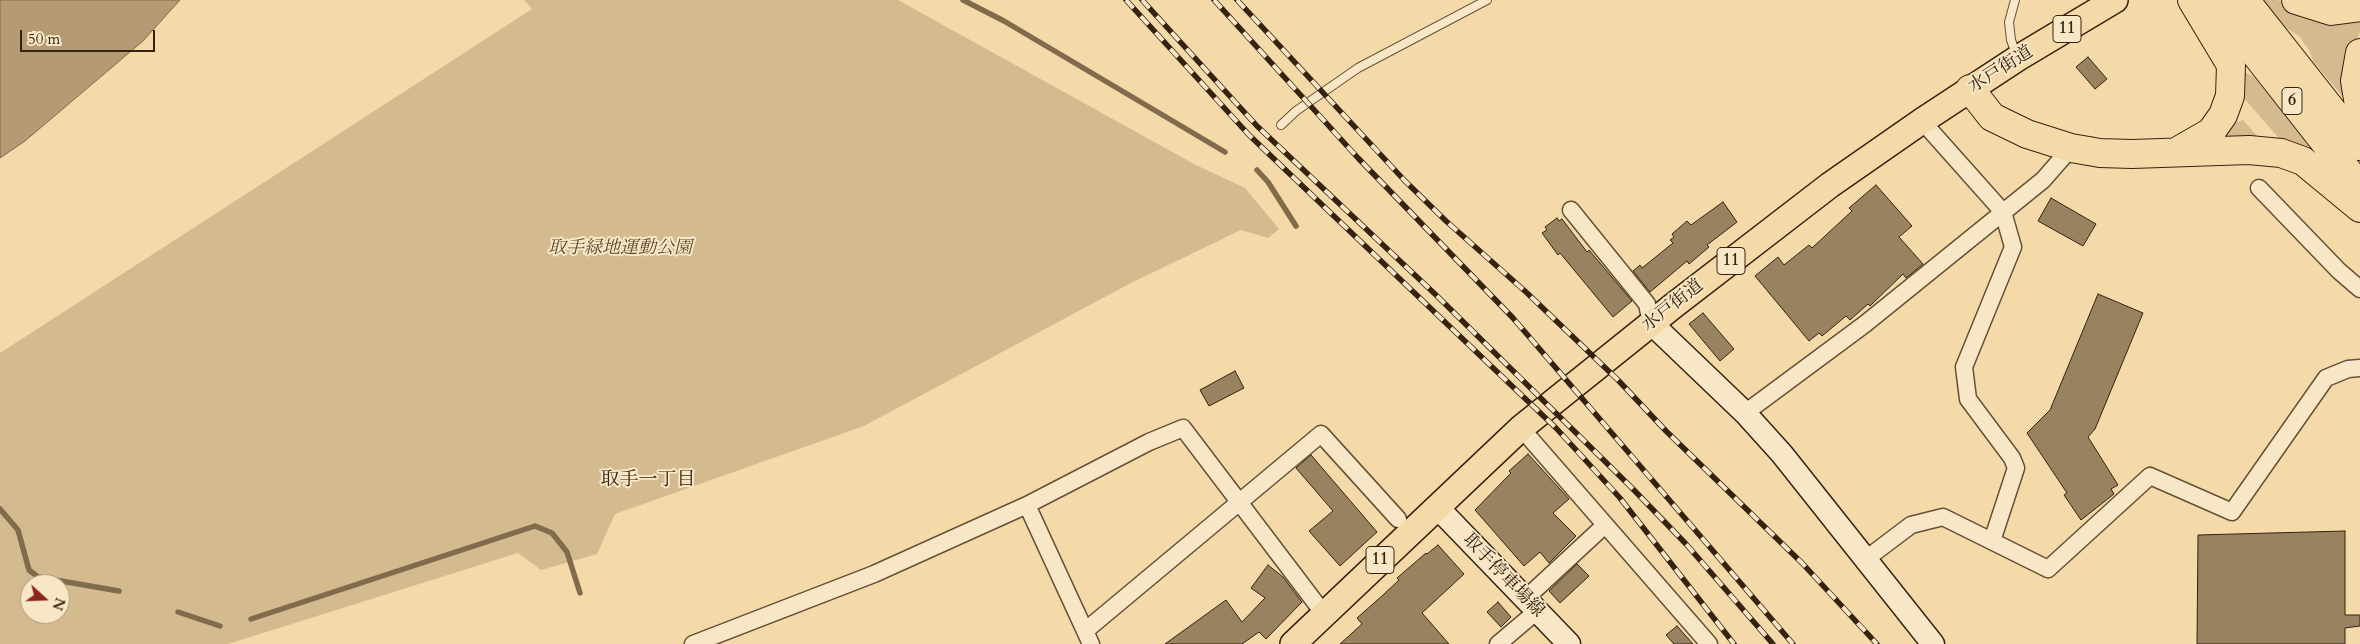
<!DOCTYPE html>
<meta charset="utf-8">
<style>
body{margin:0}
#map{position:relative;width:2360px;height:644px;overflow:hidden;background:#f5daa9;font-family:Cardo,serif}
canvas{display:block}
.north{position:absolute;left:20px;top:574px;width:50px;height:50px;box-sizing:border-box;background:#f8e7c7;border:1px solid #aa987e;border-radius:50%;rotate:110deg;font-size:14px;font-weight:700;line-height:20px;text-align:center;color:#352210}
.north::after{content:'';display:block;margin:auto;width:18px;height:22px;background:#8f2418;clip-path:polygon(50% 0,100% 100%,50% 72%,0 100%)}
.scale{position:absolute;left:20px;top:30px;width:135px;height:22px;box-sizing:border-box;border:2px solid #352210;border-top:0;padding-left:6px;font-size:15px;line-height:18px;white-space:nowrap;color:#352210;-webkit-text-stroke:4px #f8e7c7;paint-order:stroke}
</style>
<div id="map">
<canvas width="2360" height="644"></canvas>
<div class="north">N</div>
<div class="scale">50 m</div>
</div>
<script>
const g = document.querySelector('canvas').getContext('2d');
g.lineJoin = 'round';
function fill(path, color) {
  g.fillStyle = color;
  g.fill(path, 'evenodd');
}
function shape(rows) {
  const path = new Path2D();
  for (const r of rows) {
    path.moveTo(r[0], r[1]);
    for (let i = 2; i < r.length; i += 2) path.lineTo(r[i], r[i + 1]);
  }
  return path;
}
function stroke(path, color, width, dash) {
  g.strokeStyle = color;
  g.lineWidth = width;
  g.lineCap = dash ? 'butt' : 'round';
  g.setLineDash(dash || []);
  g.stroke(path);
}
function write(font, color, halo, rows, align = 'center') {
  g.font = font + ' Cardo,"Noto Serif JP",serif';
  g.lineWidth = 4;
  g.setLineDash([]);
  g.textBaseline = 'middle';
  g.strokeStyle = halo;
  g.fillStyle = color;
  for (const [text, x, y, turn = 0] of rows) {
    g.save();
    g.translate(x, y);
    g.rotate((+turn || 0) * Math.PI / 180);
    g.textAlign = isNaN(turn) ? turn : align;
    if (halo) g.strokeText(text, 0, 0);
    g.fillText(text, 0, 0);
    g.restore();
  }
}
fill(shape([
 [524,0,898,0,1194,164,1245,188,1279,229,1268,238,1241,230,1131,283,864,426,615,514,597,554,541,570,518,553,228,644,0,644,0,353,532,9],
 [30,584,60,584,60,614,30,614],
 [2263,0,2278,0,2287,5,2360,11,2360,32,2353,49,2352,108,2313,61,2309,50,2299,36,2286,28],
 [2243,71,2254,77,2323,162,2285,145,2243,97],
 [2243,120,2259,138,2240,136,2217,138,2231,124]
]), '#d4bb8f');
const water = shape([
 [0,0,180,0,143,41,25,141,0,158,0,0]
]);
fill(water, '#b49b75');
stroke(water, '#816b4d', 1);
stroke(shape([
 [963,0,1004,21,1225,152],
 [1257,170,1268,182,1296,226],
 [0,509,18,530,29,570,38,577,119,591],
 [178,612,220,626],
 [251,619,535,526,552,533,567,552,580,593]
]), '#816b4d', 5.5);
const building = shape([
 [2088,57,2107,79,2095,89,2076,67,2088,57],
 [1876,185,1912,226,1899,237,1923,264,1906,278,1903,274,1870,306,1868,304,1850,320,1846,316,1822,336,1819,333,1809,341,1755,276,1778,257,1784,265,1809,245,1812,248,1852,211,1849,208,1876,185],
 [2051,198,2096,224,2083,246,2038,221,2051,198],
 [1723,202,1737,222,1707,245,1709,247,1689,264,1687,261,1650,292,1633,271,1640,265,1642,268,1673,243,1670,240,1674,237,1672,234,1687,221,1691,225,1723,202],
 [1557,218,1559,221,1562,219,1587,252,1589,250,1632,301,1613,317,1560,253,1558,255,1542,233,1547,230,1545,227,1557,218],
 [2098,294,2143,313,2095,429,2088,437,2118,485,2111,489,2114,494,2081,520,2064,495,2067,493,2027,433,2050,410,2098,294],
 [1703,313,1734,349,1720,361,1689,324,1703,313],
 [1235,371,1244,388,1209,406,1200,390,1235,371],
 [1528,454,1569,499,1553,513,1576,536,1549,563,1540,552,1524,566,1475,510,1511,473,1509,471,1528,454],
 [1311,455,1377,532,1340,566,1309,531,1333,511,1296,468,1311,455],
 [2345,531,2345,615,2360,615,2360,626,2345,628,2345,644,2197,644,2198,535,2345,531],
 [1438,545,1464,574,1422,613,1449,644,1340,644,1362,624,1357,618,1383,595,1399,580,1397,578,1426,553,1427,554,1438,545],
 [1577,564,1589,576,1560,603,1549,591,1577,564],
 [1268,565,1283,577,1302,602,1266,639,1259,632,1242,644,1165,644,1226,600,1242,622,1265,598,1251,588,1268,565],
 [1498,602,1511,617,1501,627,1487,612,1498,602],
 [1677,626,1693,644,1674,644,1666,635,1677,626]
]);
fill(building, '#998260');
stroke(building, '#352210', 1);
const lane = shape([
 [2015,0,2009,22,2011,40,2016,54],
 [1281,125,1296,111,1358,68,1487,0]
]);
const street = shape([
 [1922,121,2003,212,2013,247,1964,367,1968,399,2012,458,2016,468,1992,541],
 [2259,188,2339,271,2360,289],
 [1571,210,1647,304,1651,323],
 [1745,413,1865,324,2043,180,2071,148],
 [1521,428,1709,644],
 [1027,505,1091,644],
 [1866,559,1911,525,1943,517,2048,569,2150,476,2232,512,2326,378,2348,369,2360,368],
 [1525,599,1605,525],
 [1085,631,1321,434,1398,519],
 [693,644,874,574,1027,505,1149,442,1183,428,1324,614],
 [1498,644,1537,611]
]);
const secondary = shape([
 [1651,323,1745,413,1782,454,1933,644],
 [1437,507,1569,644]
]);
const primary = shape([
 [1293,644,1521,428,1673,306,1830,185,1922,121,2018,58,2115,0]
]);
const highway = shape([
 [2213,0,2360,187],
 [2245,0,2360,146],
 [2296,0,2331,11,2360,7],
 [2360,53,2355,81,2360,111],
 [1970,89,1992,117,2027,134,2071,148,2100,153,2132,154,2249,150,2281,153,2303,161,2360,208],
 [2178,151,2211,132,2223,115,2230,96,2231,65,2192,0]
]);
stroke(lane, '#655036', 10);
stroke(street, '#655036', 19);
stroke(secondary, '#352210', 25);
stroke(primary, '#352210', 28);
stroke(highway, '#352210', 30);
stroke(lane, '#f8e7c7', 8);
stroke(street, '#f8e7c7', 16);
stroke(secondary, '#f8e7c7', 22);
stroke(primary, '#f5daa9', 25);
stroke(highway, '#f5daa9', 28);
const rail = shape([
 [1126,0,1249,135,1556,428,1620,498,1734,644],
 [1142,0,1257,126,1436,295,1631,487,1686,544,1773,644],
 [1214,0,1358,158,1513,318,1793,644],
 [1237,0,1405,181,1446,221,1526,292,1618,380,1666,431,1802,563,1877,644]
]);
stroke(rail, '#352210', 5.5);
stroke(rail, '#f8e7c7', 4, [11]);
for (const [x, y, w] of [
 [2067,29,28],
 [2292,101,20],
 [1731,261,28],
 [1380,560,28]
]) {
  const box = new Path2D();
  box.roundRect(x - w / 2, y - 13.5, w, 27, 4);
  g.fillStyle = '#f8e7c7';
  g.fill(box);
  stroke(box, '#352210', 1);
}
write('bold 16px', '#352210', null, [
 ["11",2067,29],
 ["6",2292,101],
 ["11",1731,261],
 ["11",1380,560]
]);
write('18px', '#352210', '#f8e7c7', [
 ["水戸街道",2001,70,-32],
 ["水戸街道",1673,306,-38],
 ["取手停車場線",1503,576,46]
]);
write('italic 18px', '#5d4830', '#f8e7c7', [
 ["取手緑地運動公園",620,249]
]);
write('19px', '#352210', '#f8e7c7', [
 ["取手一丁目",648,481]
]);
</script>
